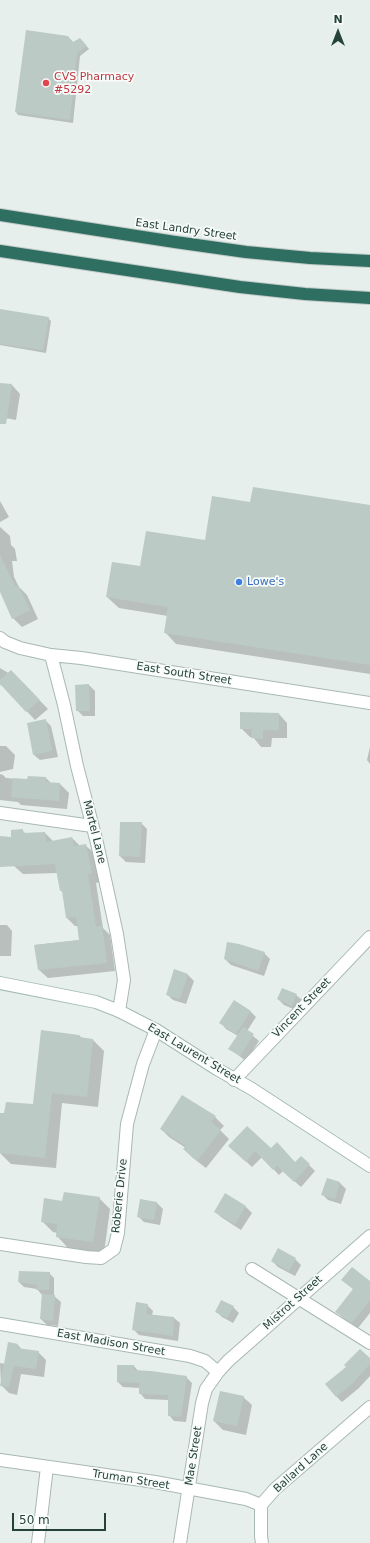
<!DOCTYPE html>
<style>
body{margin:0}
#map{position:relative;width:370px;height:1543px;overflow:hidden;background:#e6efeb;font-family:"DejaVu Sans",sans-serif}
canvas{display:block}
.north{position:absolute;left:318px;top:12px;width:40px;height:40px;-webkit-text-stroke:3px #f7fbf9;paint-order:stroke;rotate:0deg;font-size:11px;font-weight:700;line-height:16px;text-align:center;color:#24423a}
.north::after{content:'';display:block;margin:auto;width:14px;height:18px;background:#24423a;clip-path:polygon(50% 0,100% 100%,50% 72%,0 100%)}
.scale{position:absolute;left:12px;top:1513px;width:94px;height:18px;box-sizing:border-box;border:2px solid #24423a;border-top:0;padding-left:5px;font-size:12px;line-height:14px;white-space:nowrap;color:#24423a;-webkit-text-stroke:3px #f7fbf9;paint-order:stroke}
</style>
<div id="map">
<canvas width="370" height="1543"></canvas>
<div class="north">N</div>
<div class="scale">50 m</div>
</div>
<script>
const g = document.querySelector('canvas').getContext('2d');
g.lineJoin = 'round';
function fill(path, color) {
  g.fillStyle = color;
  g.fill(path, 'evenodd');
}
function shape(rows) {
  const path = new Path2D();
  for (const r of rows) {
    path.moveTo(r[0], r[1]);
    for (let i = 2; i < r.length; i += 2) path.lineTo(r[i], r[i + 1]);
  }
  return path;
}
function stroke(path, color, width, dash) {
  g.strokeStyle = color;
  g.lineWidth = width;
  g.lineCap = dash ? 'butt' : 'round';
  g.setLineDash(dash || []);
  g.stroke(path);
}
function write(font, color, halo, rows, align = 'center') {
  g.font = font + ' "DejaVu Sans",sans-serif';
  g.lineWidth = 3.5;
  g.setLineDash([]);
  g.textBaseline = 'middle';
  g.strokeStyle = halo;
  g.fillStyle = color;
  for (const [text, x, y, turn = 0] of rows) {
    g.save();
    g.translate(x, y);
    g.rotate((+turn || 0) * Math.PI / 180);
    g.textAlign = isNaN(turn) ? turn : align;
    if (halo) g.strokeText(text, 0, 0);
    g.fillText(text, 0, 0);
    g.restore();
  }
}
fill(shape([
 [83,42,89,49,80,56,73,123,18,115,16,112,73,43],
 [0,311,48,318,51,321,46,353,0,345],
 [0,384,12,385,20,394,16,420,0,417],
 [0,501,9,517,0,522],
 [251,503,370,506,370,674,176,644,165,632,168,616,119,608,107,597,141,567,206,541],
 [0,527,10,536,11,545,15,549,17,561,12,561,14,577,19,587,27,595,38,619,22,627,13,618,0,590],
 [0,668,20,680,48,709,35,720,1,684,0,686],
 [89,685,95,691,95,716,83,716,77,710],
 [279,714,287,723,287,738,272,738,271,747,261,747,253,737,250,737,241,728],
 [45,720,51,726,58,757,40,760,34,755],
 [0,746,6,746,15,755,13,769,0,772],
 [370,747,370,764,367,760],
 [0,774,3,775,6,778,28,780,46,778,52,784,60,784,69,793,67,809,21,805,18,802,0,800],
 [141,823,147,829,145,863,126,862,120,856],
 [22,830,26,834,45,833,54,842,72,838,80,846,85,845,94,853,100,882,96,883,103,928,110,935,115,971,48,978,39,970,35,945,80,940,78,926,75,926,67,918,63,892,61,891,58,873,23,874,14,866,0,864,0,837,12,838],
 [0,925,7,925,12,931,11,956,0,956],
 [264,953,270,959,264,976,231,965,225,959],
 [175,971,188,975,194,981,186,1004,173,1000,167,994],
 [296,995,302,1000,298,1011,284,1005,278,999],
 [250,1011,256,1017,247,1031,259,1041,246,1061,230,1049,238,1036,226,1029,221,1023],
 [79,1035,82,1038,93,1040,104,1051,98,1107,62,1103,56,1168,11,1164,0,1153,0,1114,5,1114,34,1105],
 [182,1096,215,1117,224,1126,220,1130,229,1139,206,1168,193,1158,184,1149,186,1148,169,1137,161,1129],
 [271,1149,296,1163,301,1157,315,1171,301,1187,283,1171,279,1175,262,1157,252,1167,235,1151],
 [327,1179,340,1183,346,1189,341,1204,328,1200,322,1194],
 [225,1195,246,1207,252,1213,241,1230,221,1217,215,1211],
 [99,1198,110,1209,104,1253,68,1248,57,1236,57,1233,53,1232,42,1221,63,1202],
 [141,1200,157,1203,163,1209,160,1225,144,1222,138,1216],
 [295,1259,301,1265,295,1276,278,1267,272,1261],
 [49,1273,54,1278,54,1296,61,1302,58,1326,47,1325,41,1319,42,1295,37,1289,24,1287,19,1282],
 [343,1280,370,1282,370,1313,358,1328,342,1317,337,1311,354,1290],
 [147,1305,153,1311,152,1315,174,1318,180,1323,178,1341,139,1335,133,1329],
 [233,1307,239,1313,233,1323,222,1317,217,1312],
 [18,1345,22,1350,38,1352,46,1360,44,1377,21,1374,17,1395,9,1393,1,1385,0,1363,5,1364],
 [370,1359,370,1376,359,1388,342,1402,336,1396],
 [134,1366,139,1372,186,1377,192,1383,186,1422,174,1421,169,1415,169,1400,145,1399,140,1393,140,1388,123,1387,118,1382],
 [243,1397,252,1405,246,1435,223,1430,214,1421]
]), '#0003');
fill(shape([
 [26,30,68,36,73,42,80,38,87,46,77,53,70,120,15,112],
 [0,309,49,317,43,350,0,344],
 [0,383,12,384,6,424,0,424],
 [253,487,370,505,370,665,164,633,168,607,106,597,112,562,140,566,146,531,205,540,212,496,250,502],
 [0,555,15,586,18,585,30,610,12,619,0,592],
 [11,670,40,700,26,712,0,684,0,680],
 [89,684,90,711,76,711,75,685],
 [240,712,279,713,279,730,263,730,263,739,251,738,252,729,240,729],
 [46,719,52,751,33,755,27,723],
 [28,776,46,777,46,782,60,783,59,801,11,797,13,778,27,779],
 [120,822,142,822,140,857,119,856],
 [23,829,23,833,45,832,46,842,72,837,74,846,86,844,92,874,88,874,96,927,102,926,107,963,38,970,34,945,79,940,76,917,66,918,62,891,60,891,55,864,0,867,0,836,11,837,11,830],
 [227,942,239,944,265,952,258,971,224,959],
 [174,969,188,974,180,999,166,995],
 [282,988,297,994,292,1006,277,999],
 [234,1000,251,1011,236,1034,219,1023],
 [243,1027,254,1034,240,1056,228,1049],
 [41,1030,79,1035,79,1037,93,1039,87,1097,52,1093,45,1158,0,1153,0,1113,4,1113,6,1102,33,1104],
 [182,1095,216,1116,211,1122,221,1130,197,1161,183,1149,186,1146,160,1129],
 [247,1126,271,1148,277,1142,295,1162,301,1156,310,1164,294,1182,277,1166,273,1170,255,1151,246,1162,228,1146],
 [327,1178,340,1182,335,1199,321,1195],
 [64,1192,100,1197,93,1242,56,1237,57,1224,41,1222,44,1198,62,1201],
 [225,1193,246,1206,235,1224,214,1212],
 [140,1199,157,1202,154,1220,137,1217],
 [278,1248,296,1258,289,1271,271,1261],
 [352,1267,370,1281,370,1300,352,1323,335,1312,353,1289,341,1280],
 [19,1271,50,1272,49,1290,36,1290,37,1285,18,1282],
 [42,1294,55,1295,53,1321,40,1319],
 [221,1300,234,1306,227,1318,215,1312],
 [136,1302,148,1304,146,1314,174,1317,173,1336,132,1330],
 [8,1342,18,1344,17,1348,39,1351,36,1369,14,1366,9,1387,0,1386],
 [360,1349,370,1358,370,1364,353,1383,336,1397,325,1384,346,1367,344,1365],
 [117,1365,134,1365,134,1370,151,1371,187,1376,181,1417,168,1416,168,1395,139,1394,139,1383,117,1382],
 [220,1391,244,1396,237,1426,213,1421]
]), '#bbcac4');
const street = shape([
 [0,638,5,642,20,648,51,655,81,658,370,703],
 [51,655,64,705,77,766,97,843,117,934,124,980,119,1011],
 [0,813,92,826],
 [234,1080,370,937],
 [0,1244,86,1257,101,1258,114,1249,118,1233,127,1124,143,1064,156,1030],
 [252,1269,370,1343],
 [0,1324,190,1356,205,1361,218,1372],
 [0,1460,155,1482,246,1499,261,1505],
 [38,1543,47,1467],
 [180,1543,202,1403,206,1389,218,1372,228,1361,370,1236],
 [262,1543,261,1536,261,1505,275,1489,370,1407]
]);
const secondary = shape([
 [0,983,96,1002,119,1011,156,1030,217,1069,252,1089,370,1166]
]);
const highway = shape([
 [0,215,175,242,246,252,310,258,370,261],
 [0,251,240,287,305,294,370,298]
]);
stroke(street, '#a8b8b2', 14);
stroke(secondary, '#a4bbb3', 14);
stroke(highway, '#c2cac8', 14);
stroke(street, '#fff', 12);
stroke(secondary, '#fff', 12);
stroke(highway, '#2f6f62', 12);
for (const [x, y, r, color] of [
 [46,83,4,"#e0444e"],
 [239,582,4,"#3f7fe0"]
]) {
  const dot = new Path2D();
  dot.arc(x, y, r, 0, 2 * Math.PI);
  g.fillStyle = color;
  g.fill(dot);
  stroke(dot, '#f7fbf9', 1.5);
}
write('11px', '#be3a42', '#f7fbf9', [
 ["CVS Pharmacy",54,77],
 ["#5292",54,90]
], 'left');
write('11px', '#24423a', '#f7fbf9', [
 ["East Landry Street",186,230,8],
 ["East South Street",184,674,9],
 ["Martel Lane",94,832,76],
 ["Vincent Street",302,1008,-46],
 ["East Laurent Street",194,1054,31],
 ["Roberie Drive",120,1196,-84],
 ["Mistrot Street",293,1303,-42],
 ["East Madison Street",111,1343,10],
 ["Mae Street",194,1456,-81],
 ["Ballard Lane",301,1468,-42],
 ["Truman Street",131,1480,9]
]);
write('11px', '#366cbe', '#f7fbf9', [
 ["Lowe's",247,582]
], 'left');
</script>
